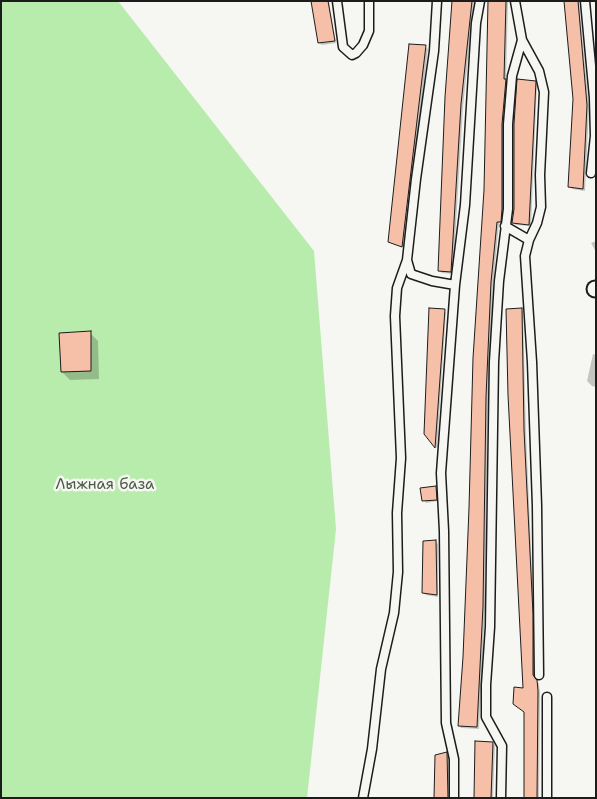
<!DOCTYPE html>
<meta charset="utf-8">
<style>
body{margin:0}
#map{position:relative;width:597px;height:799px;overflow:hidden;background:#f6f6f2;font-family:"Shantell Sans",sans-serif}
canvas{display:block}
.frame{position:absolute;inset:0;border:2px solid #1c1c1c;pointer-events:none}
</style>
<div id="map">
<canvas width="597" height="799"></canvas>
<div class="frame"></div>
</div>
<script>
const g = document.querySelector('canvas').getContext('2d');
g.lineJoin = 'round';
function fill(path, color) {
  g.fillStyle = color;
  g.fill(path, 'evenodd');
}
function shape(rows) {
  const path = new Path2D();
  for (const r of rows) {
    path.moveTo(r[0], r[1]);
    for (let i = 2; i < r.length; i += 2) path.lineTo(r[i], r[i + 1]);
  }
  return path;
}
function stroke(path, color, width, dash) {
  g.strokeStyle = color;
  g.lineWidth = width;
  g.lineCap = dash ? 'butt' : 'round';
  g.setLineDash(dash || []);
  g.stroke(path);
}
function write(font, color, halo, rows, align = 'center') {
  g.font = font + ' "Shantell Sans",sans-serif';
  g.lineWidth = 5;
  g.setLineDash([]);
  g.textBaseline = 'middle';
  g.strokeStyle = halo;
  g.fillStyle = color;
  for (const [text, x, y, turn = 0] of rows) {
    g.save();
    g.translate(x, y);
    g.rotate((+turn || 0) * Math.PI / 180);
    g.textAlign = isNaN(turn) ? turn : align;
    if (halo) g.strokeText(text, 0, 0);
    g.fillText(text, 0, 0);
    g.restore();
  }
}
fill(shape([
 [1,1,118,1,314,251,336,529,307,798,1,798]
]), '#b8ecac');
fill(shape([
 [312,1,329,1,336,43,322,45,319,43],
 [453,1,474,1,463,107,453,274,442,273,439,271],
 [490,1,508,1,506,80,508,82,504,127,504,212,503,224,499,223,493,285,488,400,485,609,479,729,461,728,459,725,464,657,485,190],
 [565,1,579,1,589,108,585,191,572,189,570,186,574,99],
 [425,47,428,49,404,248,390,242],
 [535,82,537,84,531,226,516,225,513,223],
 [596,241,596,252,591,243],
 [521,309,523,311,526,433,534,617,535,679,539,684,540,694,539,798,525,798],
 [444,310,446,312,437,448,426,434],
 [90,333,98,341,99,379,70,380,62,372],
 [593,354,596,355,596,387,592,386,587,381],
 [436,488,438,490,438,501,426,503,424,500],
 [435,541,438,544,438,597,426,595,423,592],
 [492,743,495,745,493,798,475,798],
 [446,754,449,756,449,798,436,798]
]), '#0003');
const building = shape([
 [311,1,328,1,335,41,318,43,311,1],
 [452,1,472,1,461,104,451,272,438,271,445,97,452,1],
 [488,1,506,1,504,79,506,79,502,124,502,209,501,222,497,222,491,282,486,397,483,606,477,727,458,726,463,657,469,508,473,358,484,190,488,1],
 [564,1,578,1,587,105,583,189,568,187,573,99,564,1],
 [409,44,426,45,402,247,388,242,409,44],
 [517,79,536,81,529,225,512,223,514,209,514,124,517,79],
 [429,308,445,309,435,448,424,434,429,308],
 [522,308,524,430,533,614,533,675,537,680,538,691,537,798,524,798,524,712,513,704,514,687,523,688,508,395,506,309,522,308],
 [91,331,91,371,61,372,59,333,91,331],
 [436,486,437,500,422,501,420,488,436,486],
 [436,540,437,595,422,593,423,541,436,540],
 [475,741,493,742,491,798,474,798,475,741],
 [447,752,448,798,434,798,435,755,447,752]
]);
fill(building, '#f6c0a8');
stroke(building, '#1c1c1c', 1);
const service = shape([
 [337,1,343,47,352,55,356,53,363,45,369,31,369,1],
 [437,1,434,51,416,179,407,260,411,274,432,281,455,285],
 [585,1,594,98,595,136,591,173],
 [522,40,539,71,544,92,540,175,541,207,537,223,529,240,525,256,532,362,537,506,539,675],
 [505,226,529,240],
 [547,697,547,798],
 [363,798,372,749,381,669,394,613,398,572,397,513,401,458,395,316,397,288,407,260],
 [454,798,454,759,446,723,444,531,441,473,455,285,465,205,476,23,480,1],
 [501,798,502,746,486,717,486,685,490,627,494,362,499,281,508,209,508,124,512,76,522,40,515,1]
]);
const minor = shape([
 [595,289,596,289]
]);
stroke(service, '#1c1c1c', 11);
stroke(minor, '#1c1c1c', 19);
stroke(service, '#f6f6f2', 8);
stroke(minor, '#f6f6f2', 15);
write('15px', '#4b5a47', '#f6f6f2', [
 ["Лыжная база",105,485]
]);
</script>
